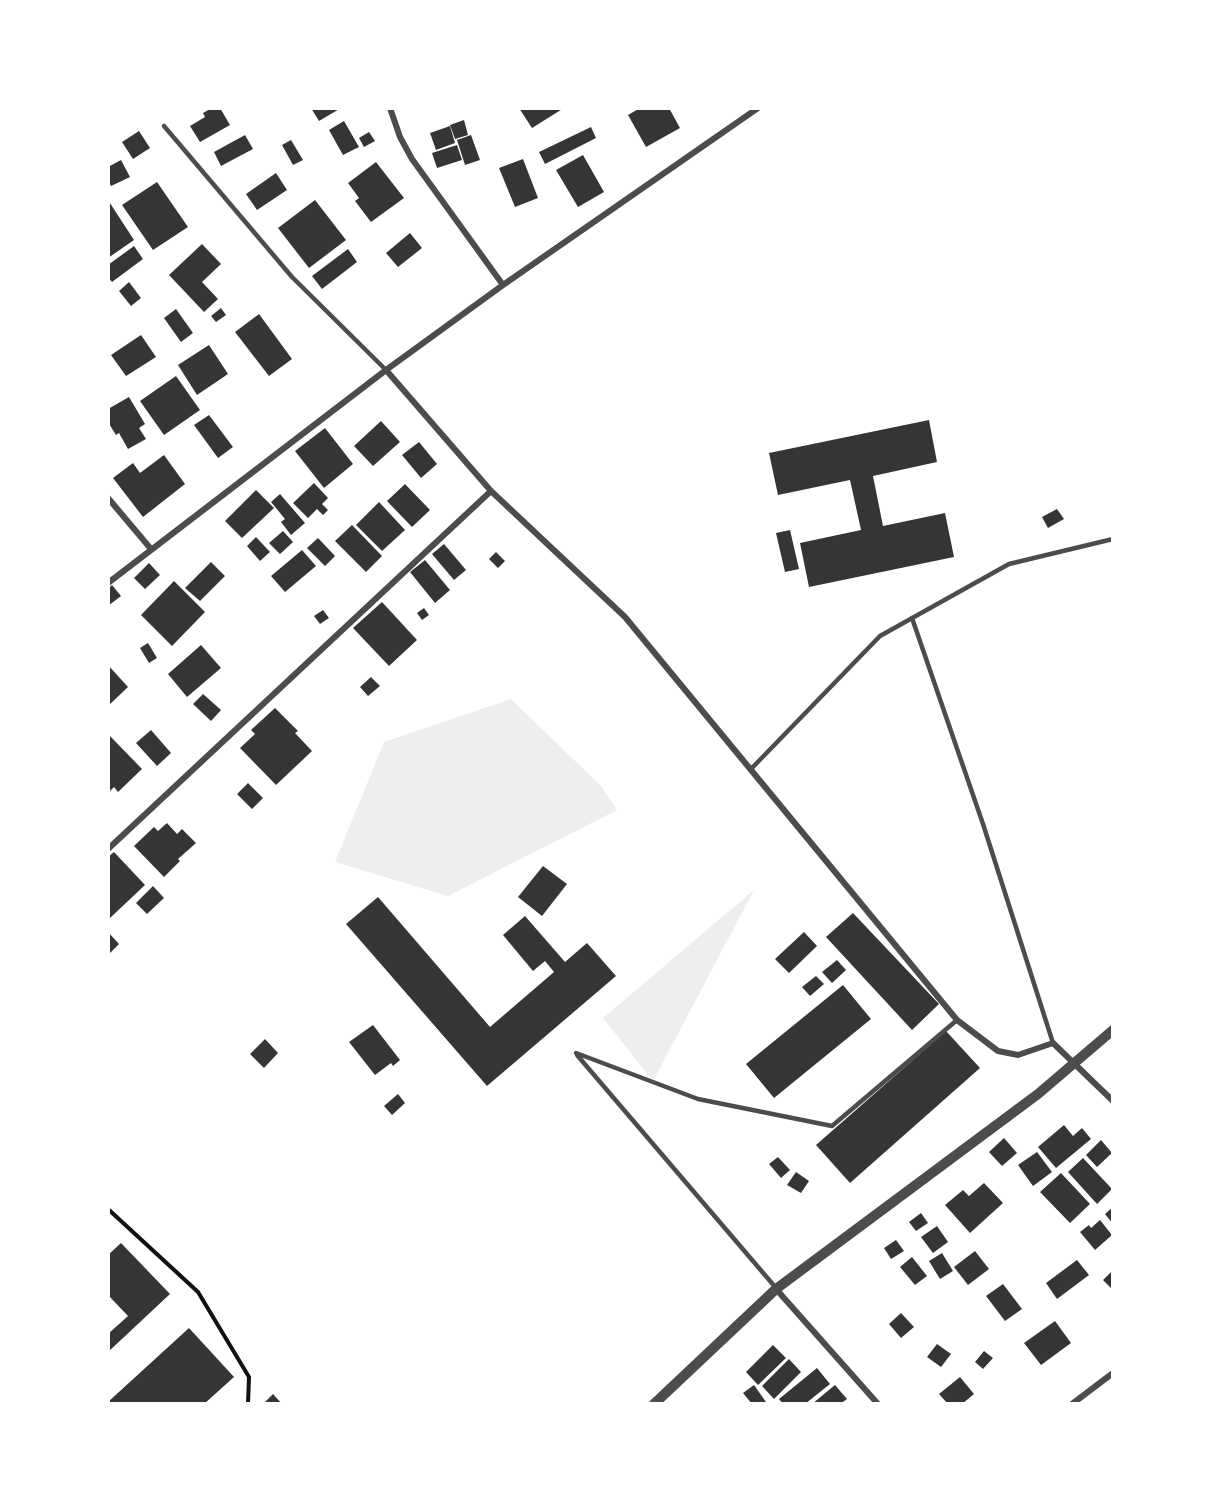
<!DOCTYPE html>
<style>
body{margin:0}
#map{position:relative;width:1221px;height:1512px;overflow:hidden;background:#fff;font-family:Commissioner,sans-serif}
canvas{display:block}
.frame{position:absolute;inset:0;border:110px solid #fff;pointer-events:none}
</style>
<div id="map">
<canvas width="1221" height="1512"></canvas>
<div class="frame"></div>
</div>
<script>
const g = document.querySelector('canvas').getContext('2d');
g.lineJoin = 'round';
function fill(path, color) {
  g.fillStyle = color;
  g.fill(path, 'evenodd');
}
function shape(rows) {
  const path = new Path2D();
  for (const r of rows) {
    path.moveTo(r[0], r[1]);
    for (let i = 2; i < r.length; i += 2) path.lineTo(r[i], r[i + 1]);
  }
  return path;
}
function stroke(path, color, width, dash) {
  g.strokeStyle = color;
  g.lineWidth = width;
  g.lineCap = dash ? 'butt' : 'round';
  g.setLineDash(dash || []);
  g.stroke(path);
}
fill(shape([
 [511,699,601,786,617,810,448,896,335,862,384,742],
 [754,890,653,1081,603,1018]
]), '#eee');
fill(shape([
 [212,108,220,108,230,125,200,142,190,126,205,117,203,113],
 [311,108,341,108,319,121],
 [519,108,564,108,532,128],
 [640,108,669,108,680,128,646,147,628,115],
 [464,120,468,135,455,139,450,125],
 [344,121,359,147,343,155,329,130],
 [450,126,455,143,436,150,430,133],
 [591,127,596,138,545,164,539,152],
 [139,131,150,148,133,159,122,142],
 [369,132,375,141,364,147,359,138],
 [245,135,253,149,221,166,214,152],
 [471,135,480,160,465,165,457,140],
 [291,140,303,160,293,165,282,145],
 [457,145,462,160,437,168,432,153],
 [583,155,604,192,578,207,556,170],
 [523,159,538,198,515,207,499,168],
 [121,160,130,177,111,186,108,180,108,167],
 [376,162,404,198,371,222,355,201,359,198,348,183],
 [276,173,287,190,257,210,246,194],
 [157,182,188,227,153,250,122,205],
 [108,200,134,240,108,258],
 [315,200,346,240,309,268,278,228],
 [410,233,422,248,398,267,386,253],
 [202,244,221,264,202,282,218,299,204,312,169,275],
 [134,246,143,259,112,282,108,277,108,265],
 [348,249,357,262,322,289,312,276],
 [129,282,141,298,131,306,119,291],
 [221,308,226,315,216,322,211,316],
 [176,309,193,333,181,342,164,318],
 [259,314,292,359,269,376,235,332],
 [141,335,156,357,126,376,111,355],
 [209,345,228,374,197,395,178,365],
 [176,376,200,410,164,435,140,401],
 [129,397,145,424,139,428,146,439,128,449,119,433,116,435,108,422,108,409],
 [209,415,233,447,218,458,194,425],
 [929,420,937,462,873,476,883,526,945,513,954,557,809,587,800,543,861,530,850,480,778,495,769,453],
 [381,421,400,442,373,466,354,446],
 [325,428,353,464,324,488,295,451],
 [419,442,437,464,421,478,402,455],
 [164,455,185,484,143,517,113,478,133,463,140,473],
 [314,483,328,498,322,504,328,510,323,515,317,509,308,518,293,503],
 [405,484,430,510,412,527,387,501],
 [256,490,274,508,242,538,225,521],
 [280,494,305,523,291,535,281,522,285,519,271,502],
 [379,502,405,530,382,551,356,525],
 [1057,509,1064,519,1048,528,1042,517],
 [352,525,382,556,366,572,335,541],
 [790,530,799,569,785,572,776,533],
 [283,531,293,542,280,554,269,543],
 [256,537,270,552,260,561,247,546],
 [318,538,335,556,325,566,307,548],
 [444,544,466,570,454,580,432,554],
 [302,550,316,566,285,592,271,576],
 [496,552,505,561,498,568,489,559],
 [425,560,450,590,435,603,410,572],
 [211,562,225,576,200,601,185,588],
 [149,563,160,575,145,589,134,578],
 [174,581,205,612,172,646,141,615],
 [112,585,121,596,108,606,108,589],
 [382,602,417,640,389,666,353,628],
 [424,608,429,615,422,620,417,613],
 [323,610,329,618,320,624,314,616],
 [148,643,157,658,149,663,140,648],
 [201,645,221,668,187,697,168,674],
 [108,665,128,687,108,706],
 [371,677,380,686,368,696,360,687],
 [203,694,221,710,211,721,193,704],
 [275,708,298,731,295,733,312,751,276,785,240,748,255,734,251,730],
 [151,730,171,753,157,766,136,743],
 [110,736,142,769,118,792,114,787,108,793,108,738],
 [248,783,263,798,252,809,237,794],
 [167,823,177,834,182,829,196,843,178,859,180,861,164,877,134,846,154,827,158,831],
 [114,852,145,885,110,918,108,915,108,857],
 [543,866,567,884,542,916,518,897],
 [153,886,164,898,147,914,136,903],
 [378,897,490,1027,554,972,545,961,533,971,503,935,525,916,565,962,587,943,616,976,487,1086,346,924],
 [853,913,939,1004,912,1030,826,937],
 [108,932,119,944,108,955],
 [804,932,817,946,789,973,775,959],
 [837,960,846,970,832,983,822,972],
 [816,976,824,984,810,996,802,987],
 [843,985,871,1019,774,1098,746,1064],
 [373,1025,400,1060,393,1066,391,1063,375,1075,349,1042],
 [946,1031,980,1068,850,1183,816,1145],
 [265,1039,278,1053,264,1068,250,1054],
 [398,1094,405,1103,392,1115,384,1106],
 [1064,1125,1073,1136,1082,1128,1091,1139,1056,1168,1038,1147],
 [1004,1138,1017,1153,1002,1166,989,1152],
 [1101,1140,1112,1153,1097,1167,1086,1155],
 [1037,1152,1052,1172,1033,1186,1018,1165],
 [778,1157,790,1170,781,1178,769,1164],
 [1083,1158,1112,1189,1097,1204,1068,1172],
 [796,1172,809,1181,801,1193,787,1185],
 [1061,1173,1090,1204,1070,1223,1040,1192],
 [984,1183,1003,1203,970,1233,945,1205,963,1190,969,1196],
 [1113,1207,1113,1224,1105,1214],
 [921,1213,928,1223,916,1231,909,1222],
 [1100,1220,1112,1235,1095,1250,1080,1232,1089,1225,1091,1228],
 [937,1226,948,1242,933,1253,921,1237],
 [896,1240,904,1251,891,1259,884,1248],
 [121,1243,170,1294,108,1352,108,1334,128,1316,108,1295,108,1255],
 [975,1251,989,1269,968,1285,954,1267],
 [942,1253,953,1271,940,1279,929,1261],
 [912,1257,927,1276,915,1285,900,1267],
 [1077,1260,1089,1275,1057,1299,1046,1283],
 [1113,1270,1113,1290,1103,1280],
 [1003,1284,1022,1309,1005,1321,986,1296],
 [901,1313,914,1327,901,1338,889,1324],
 [1055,1321,1071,1343,1041,1365,1024,1343],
 [189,1328,234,1377,204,1404,108,1404,108,1402],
 [937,1344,951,1354,941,1367,927,1357],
 [773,1345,786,1358,758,1385,746,1372],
 [984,1351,993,1358,983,1369,975,1362],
 [789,1359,801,1372,774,1399,762,1386],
 [817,1368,830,1384,805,1404,783,1404,779,1399],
 [960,1377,974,1394,962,1404,948,1404,939,1394],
 [754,1385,766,1402,763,1404,752,1404,743,1393],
 [835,1385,847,1399,840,1404,812,1404],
 [273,1394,282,1404,263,1404]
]), '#353535');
stroke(shape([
 [108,1209,198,1292,249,1377,248,1404]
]), '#111', 4);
stroke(shape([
 [164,126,292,277,386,370],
 [912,618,983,824,1053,1043],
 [751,769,880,636,1009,564,1113,539],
 [576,1053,698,1099,832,1126,957,1020],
 [577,1055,776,1288]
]), '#4c4c4c', 4.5);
stroke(shape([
 [390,108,400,137,412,159,503,285],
 [386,370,491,491,625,617,957,1020,998,1051,1018,1055,1053,1043,1113,1101],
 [108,498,151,549],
 [108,583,386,370,503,285,758,108],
 [108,849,491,491],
 [776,1289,878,1404],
 [1072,1404,1113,1373]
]), '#4c4c4c', 6);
stroke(shape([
 [654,1404,776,1289,1038,1094,1113,1030]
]), '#4c4c4c', 10);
</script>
